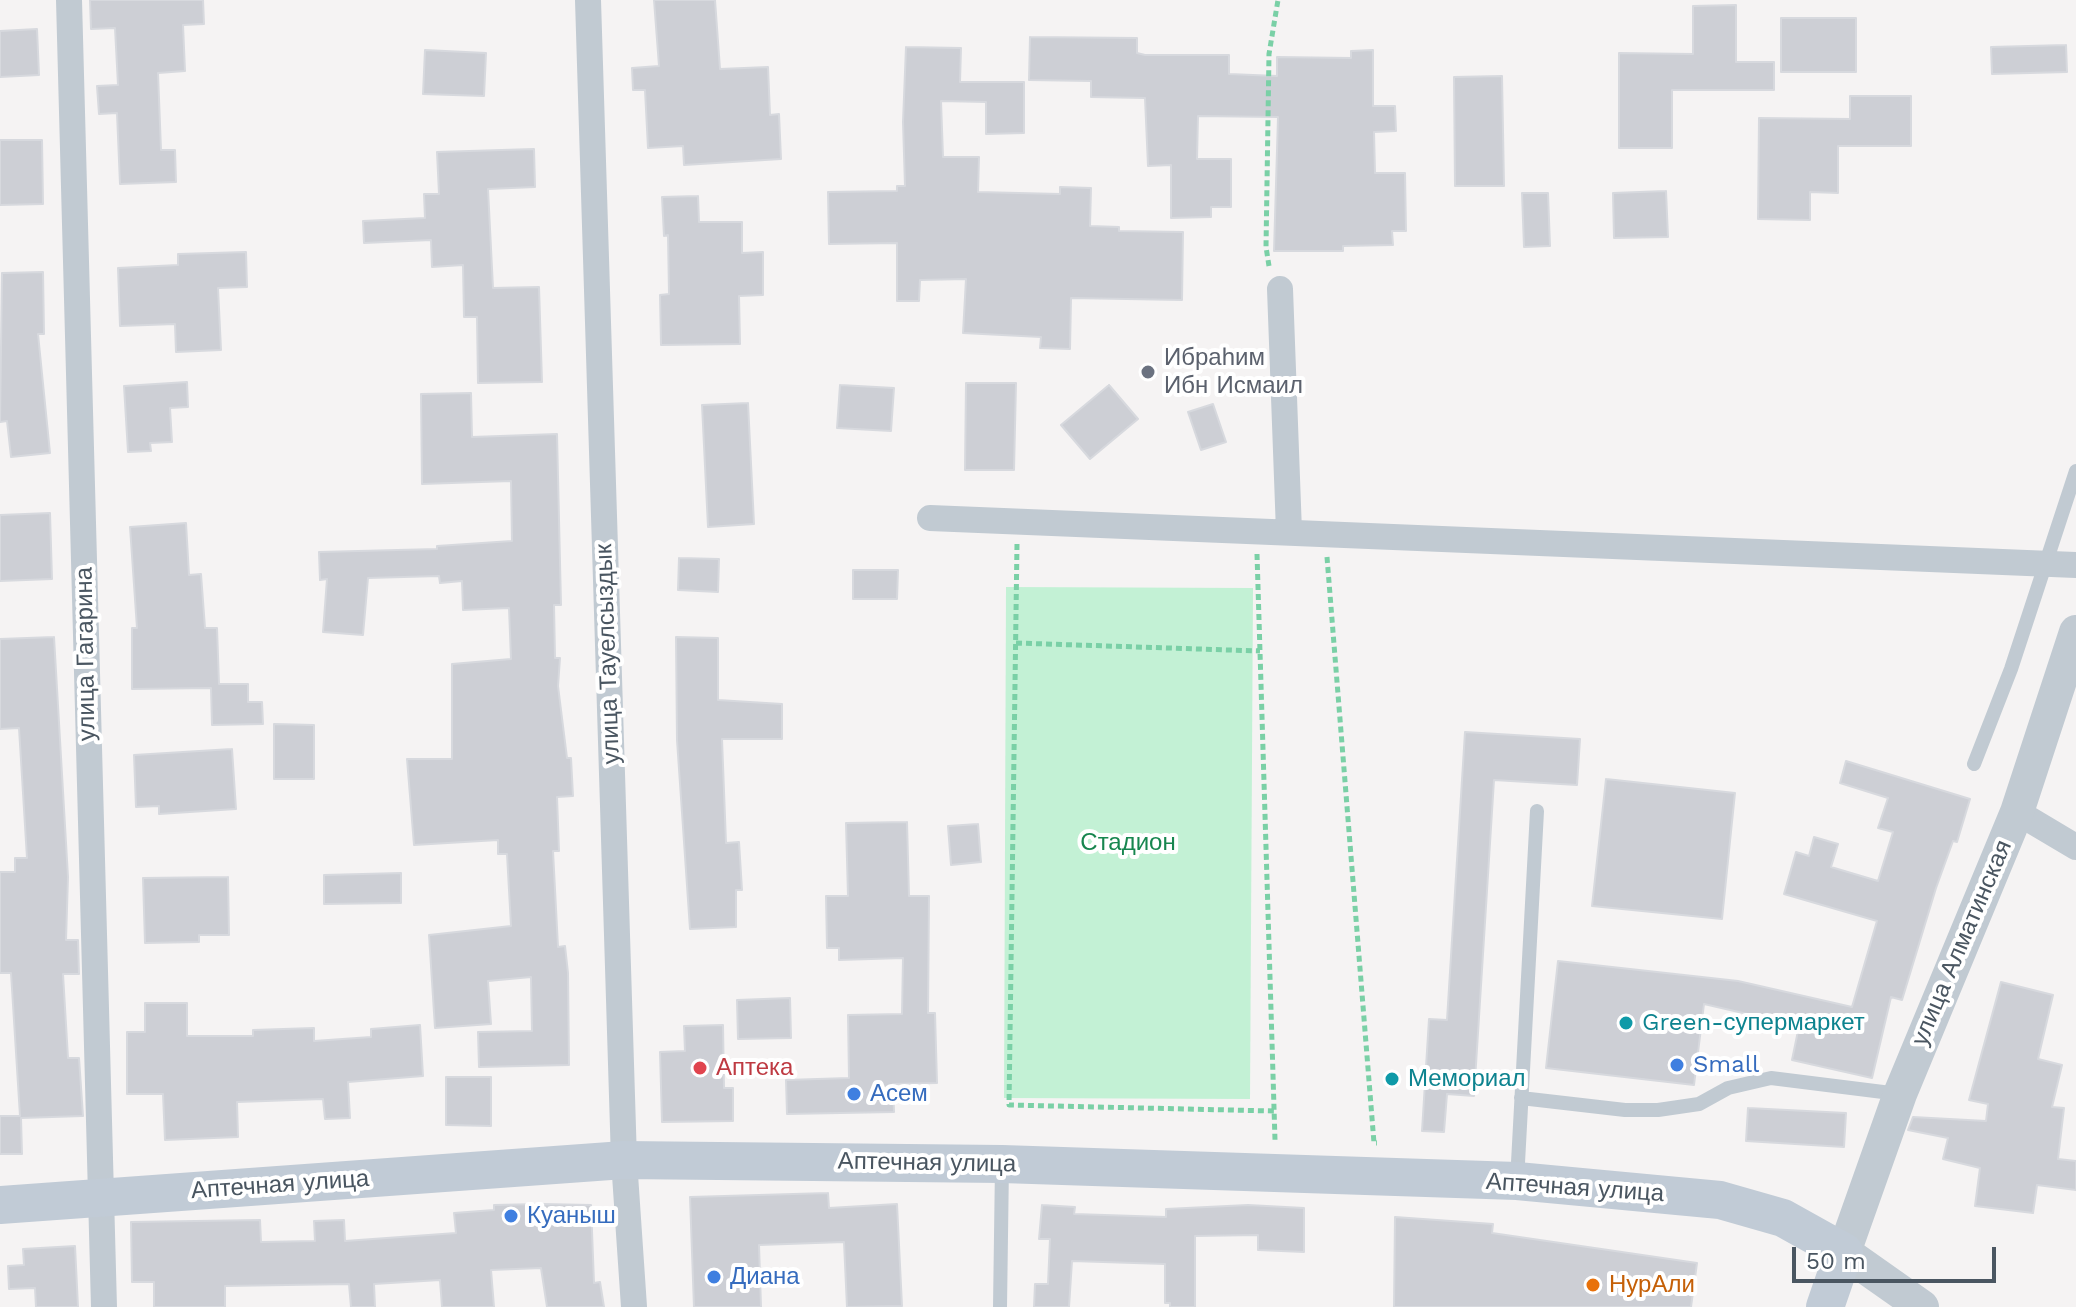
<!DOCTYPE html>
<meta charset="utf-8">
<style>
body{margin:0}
#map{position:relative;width:2076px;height:1307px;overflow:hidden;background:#f5f3f3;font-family:"Work Sans",sans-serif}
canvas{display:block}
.scale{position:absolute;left:1792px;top:1247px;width:204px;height:36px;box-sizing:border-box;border:4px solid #4a5661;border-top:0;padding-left:10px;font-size:24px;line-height:28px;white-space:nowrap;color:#4a5661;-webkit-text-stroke:6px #fff;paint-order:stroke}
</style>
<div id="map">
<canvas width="2076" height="1307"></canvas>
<div class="scale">50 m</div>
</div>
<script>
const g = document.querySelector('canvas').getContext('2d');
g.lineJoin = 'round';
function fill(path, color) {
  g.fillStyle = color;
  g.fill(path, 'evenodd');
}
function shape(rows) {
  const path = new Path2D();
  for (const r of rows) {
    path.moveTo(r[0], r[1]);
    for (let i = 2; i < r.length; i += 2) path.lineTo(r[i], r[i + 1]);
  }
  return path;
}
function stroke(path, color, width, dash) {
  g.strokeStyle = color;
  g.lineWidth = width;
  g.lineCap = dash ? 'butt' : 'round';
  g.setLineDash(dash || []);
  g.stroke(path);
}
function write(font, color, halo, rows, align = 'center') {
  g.font = font + ' "Work Sans",sans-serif';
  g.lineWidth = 8;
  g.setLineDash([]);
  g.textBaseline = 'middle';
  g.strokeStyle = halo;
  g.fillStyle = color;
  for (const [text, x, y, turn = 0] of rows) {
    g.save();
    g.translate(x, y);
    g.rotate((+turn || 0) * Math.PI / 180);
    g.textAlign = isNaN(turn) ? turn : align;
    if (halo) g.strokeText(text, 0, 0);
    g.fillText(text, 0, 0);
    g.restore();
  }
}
fill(shape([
 [1006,587,1253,588,1250,1099,1004,1098]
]), '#c3f1d5');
const building = shape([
 [90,0,203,0,204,24,183,25,185,71,158,73,161,150,175,150,176,182,120,184,117,113,99,114,97,86,118,85,115,28,91,29,90,0],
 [654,0,715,0,720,69,768,67,770,115,779,114,781,159,684,165,683,146,648,148,645,90,633,90,632,68,659,66,654,0],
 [1736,5,1736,62,1774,62,1774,90,1672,90,1672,148,1619,148,1619,53,1693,54,1693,6,1736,5],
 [1781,18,1856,18,1856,72,1781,72,1781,18],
 [37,29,39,75,0,77,0,31,37,29],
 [1030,37,1137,38,1137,53,1145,55,1229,55,1229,74,1277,76,1277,57,1351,58,1351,51,1373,50,1373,106,1395,106,1396,131,1374,132,1375,173,1405,173,1406,231,1392,231,1393,245,1343,246,1343,251,1274,251,1278,117,1198,116,1197,159,1231,159,1231,207,1211,207,1211,217,1171,218,1171,165,1148,166,1145,98,1091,97,1091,81,1029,80,1030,37],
 [2066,45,2067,72,1992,74,1991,47,2066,45],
 [906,47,961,48,960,82,1024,82,1024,133,986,134,986,102,941,101,943,157,979,157,978,192,1060,194,1060,187,1091,188,1090,226,1119,227,1119,231,1183,232,1182,300,1071,298,1070,349,1040,348,1041,337,963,333,966,279,920,280,919,301,897,301,897,243,829,244,828,192,897,191,897,186,905,186,903,122,906,47],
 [425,50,486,53,484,96,423,94,425,50],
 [1502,76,1504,186,1455,186,1454,77,1502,76],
 [1850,96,1911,96,1911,146,1838,146,1838,193,1810,192,1810,220,1758,219,1759,118,1850,119,1850,96],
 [0,140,42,140,43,204,0,205,0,140],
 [534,149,535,187,488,189,493,288,539,287,542,382,478,383,477,317,464,317,463,265,432,267,431,240,364,243,363,221,425,218,424,194,439,194,437,152,534,149],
 [1666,191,1668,237,1614,238,1613,193,1666,191],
 [1522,193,1548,193,1550,246,1524,247,1522,193],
 [698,196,699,222,742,222,742,253,763,252,763,295,739,296,740,344,661,345,660,295,669,294,668,235,664,236,662,197,698,196],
 [246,252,247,287,218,288,221,350,176,352,175,324,120,326,118,268,178,265,178,254,246,252],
 [43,272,44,334,38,334,50,453,11,457,7,421,0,422,2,273,43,272],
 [187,382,188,407,170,408,172,442,150,443,151,451,128,452,124,386,187,382],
 [966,383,1016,383,1014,470,965,470,966,383],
 [840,385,894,388,891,431,837,428,840,385],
 [1109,385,1138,419,1090,459,1061,425,1109,385],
 [471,393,472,437,557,434,561,605,554,605,555,658,560,658,558,686,567,758,571,758,573,796,557,797,559,851,553,851,558,947,565,946,568,973,569,1065,479,1067,478,1032,532,1031,531,977,488,981,491,1024,435,1028,429,935,511,926,507,854,498,854,498,840,414,845,407,759,452,759,452,664,511,659,509,608,463,610,462,581,440,583,439,576,368,578,363,635,323,632,327,579,320,580,319,552,437,549,437,546,512,541,511,481,422,484,421,394,471,393],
 [748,403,754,524,708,527,702,405,748,403],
 [1213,404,1226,442,1201,450,1188,412,1213,404],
 [50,513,52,579,0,581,0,515,50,513],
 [186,523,189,575,201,574,205,628,217,628,219,684,248,684,248,702,262,702,263,724,212,725,211,688,132,689,132,628,137,628,130,527,186,523],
 [679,558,719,559,718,592,678,590,679,558],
 [853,570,898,570,897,599,853,599,853,570],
 [54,637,68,877,66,940,78,940,79,974,63,974,68,1058,79,1058,83,1116,21,1118,22,1154,0,1154,0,1116,20,1116,11,973,0,973,0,872,15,872,15,858,27,858,19,728,0,729,0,639,54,637],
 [676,637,718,638,718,700,782,704,782,739,722,739,726,843,739,842,742,890,736,890,736,927,690,929,677,740,676,637],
 [274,724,314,725,314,779,274,779,274,724],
 [1465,732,1580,739,1577,785,1494,780,1474,1096,1447,1094,1444,1132,1422,1131,1429,1019,1447,1020,1465,732],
 [232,749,236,809,159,814,159,806,136,807,134,755,232,749],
 [1846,761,1970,799,1957,842,1953,841,1936,888,1902,1000,1891,997,1872,1078,1792,1060,1799,1026,1704,1004,1694,1085,1546,1068,1558,961,1738,981,1852,1007,1877,921,1784,894,1796,852,1809,856,1814,837,1838,844,1831,867,1878,881,1893,832,1878,828,1888,798,1840,783,1846,761],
 [1606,779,1735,793,1722,919,1592,906,1606,779],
 [907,822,909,896,929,896,928,1013,935,1013,937,1083,893,1084,894,1112,787,1114,786,1080,849,1078,848,1015,902,1014,903,958,839,960,839,948,827,948,826,896,848,896,846,823,907,822],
 [978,824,981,862,951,865,948,826,978,824],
 [401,873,401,903,324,904,324,875,401,873],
 [228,877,229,935,199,935,199,942,145,943,143,878,228,877],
 [2001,982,2053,995,2038,1059,2062,1065,2052,1107,2064,1108,2058,1159,2076,1161,2076,1190,2037,1185,2033,1213,1975,1206,1980,1168,1943,1159,1948,1138,1908,1130,1913,1117,1986,1121,1988,1104,1969,1100,2001,982],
 [790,998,791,1038,738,1039,737,1000,790,998],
 [145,1003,187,1003,187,1036,253,1036,253,1030,314,1028,314,1041,371,1037,371,1029,420,1025,423,1076,348,1082,350,1118,325,1119,323,1099,237,1102,238,1137,165,1140,163,1094,127,1094,127,1032,145,1032,145,1003],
 [723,1025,724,1088,733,1088,733,1121,662,1122,660,1052,685,1051,684,1026,723,1025],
 [446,1077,491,1077,491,1126,446,1125,446,1077],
 [1748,1108,1846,1113,1844,1147,1746,1141,1748,1108],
 [828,1193,829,1208,897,1204,902,1306,847,1307,844,1242,759,1245,761,1307,694,1307,690,1197,828,1193],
 [541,1204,591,1205,594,1283,600,1282,604,1307,547,1307,541,1268,491,1270,494,1307,442,1307,440,1280,374,1284,375,1307,351,1307,349,1284,225,1286,225,1307,154,1307,154,1282,132,1282,131,1222,260,1220,261,1242,315,1241,314,1221,344,1220,345,1241,456,1233,454,1213,494,1210,494,1205,541,1204],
 [1042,1205,1075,1207,1074,1214,1166,1217,1166,1209,1248,1205,1304,1208,1304,1252,1258,1250,1258,1235,1195,1236,1195,1307,1170,1307,1170,1303,1165,1303,1165,1264,1072,1261,1069,1307,1034,1307,1035,1284,1048,1284,1050,1239,1039,1239,1042,1205],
 [1395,1217,1493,1224,1492,1233,1697,1263,1691,1307,1394,1307,1395,1217],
 [75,1246,78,1307,36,1307,35,1288,9,1289,8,1266,24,1265,23,1249,75,1246]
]);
fill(building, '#cdcfd5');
stroke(building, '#d7d9de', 2);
stroke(shape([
 [1269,266,1266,247,1269,54,1278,0],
 [1017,544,1009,1105,1274,1111],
 [1257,554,1275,1140],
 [1327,557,1374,1143,1377,1143],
 [1016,643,1260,651]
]), '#7ad0a6', 5, [6, 4]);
stroke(shape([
 [1974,764,2011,669,2076,471],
 [1521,1098,1625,1110,1658,1110,1699,1104,1728,1088,1771,1078,1899,1094],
 [1517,1181,1537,811],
 [1000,1307,1002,1165]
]), '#c1cad2', 14);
stroke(shape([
 [69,0,104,1307],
 [588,0,624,1160,634,1307],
 [1280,289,1289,532],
 [930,518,2076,565],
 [2017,812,2076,847]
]), '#c1cad2', 26);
stroke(shape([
 [1922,1307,1844,1252,1900,1094,2017,812,2076,632]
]), '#c1cad2', 34);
stroke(shape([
 [0,1205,624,1160,1002,1164,1517,1181,1720,1200,1783,1218,1844,1252,1825,1307]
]), '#c1cbd6', 38);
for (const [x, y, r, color] of [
 [1148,372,8,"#6b7280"],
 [1626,1023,8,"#0f9aa8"],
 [1677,1065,8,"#3f7fe0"],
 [700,1068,8,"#e0444e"],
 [1392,1079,8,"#0f9aa8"],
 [854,1094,8,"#3f7fe0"],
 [511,1216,8,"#3f7fe0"],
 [714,1277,8,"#3f7fe0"],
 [1593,1285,8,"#e8710a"]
]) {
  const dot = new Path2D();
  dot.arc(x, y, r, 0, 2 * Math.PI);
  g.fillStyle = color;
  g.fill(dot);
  stroke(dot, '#fff', 3);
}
write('24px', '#5b616d', '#fff', [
 ["Ибраһим",1164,358],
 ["Ибн Исмаил",1164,386]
], 'left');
write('24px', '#4a5661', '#fff', [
 ["улица Гагарина",86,654,-91],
 ["улица Тауелсыздык",608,654,-92],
 ["улица Алматинская",1962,943,-67],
 ["Аптечная улица",927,1163,1],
 ["Аптечная улица",280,1185,-4],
 ["Аптечная улица",1575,1188,4]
]);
write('24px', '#17864f', '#fff', [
 ["Стадион",1128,843]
]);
write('24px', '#0d838f', '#fff', [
 ["Green-супермаркет",1642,1023],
 ["Мемориал",1408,1079]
], 'left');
write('24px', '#366cbe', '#fff', [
 ["Small",1693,1065],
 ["Асем",870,1094],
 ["Куаныш",527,1216],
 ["Диана",730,1277]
], 'left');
write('24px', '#be3a42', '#fff', [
 ["Аптека",716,1068]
], 'left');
write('24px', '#c56008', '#fff', [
 ["НурАли",1609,1285]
], 'left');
</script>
